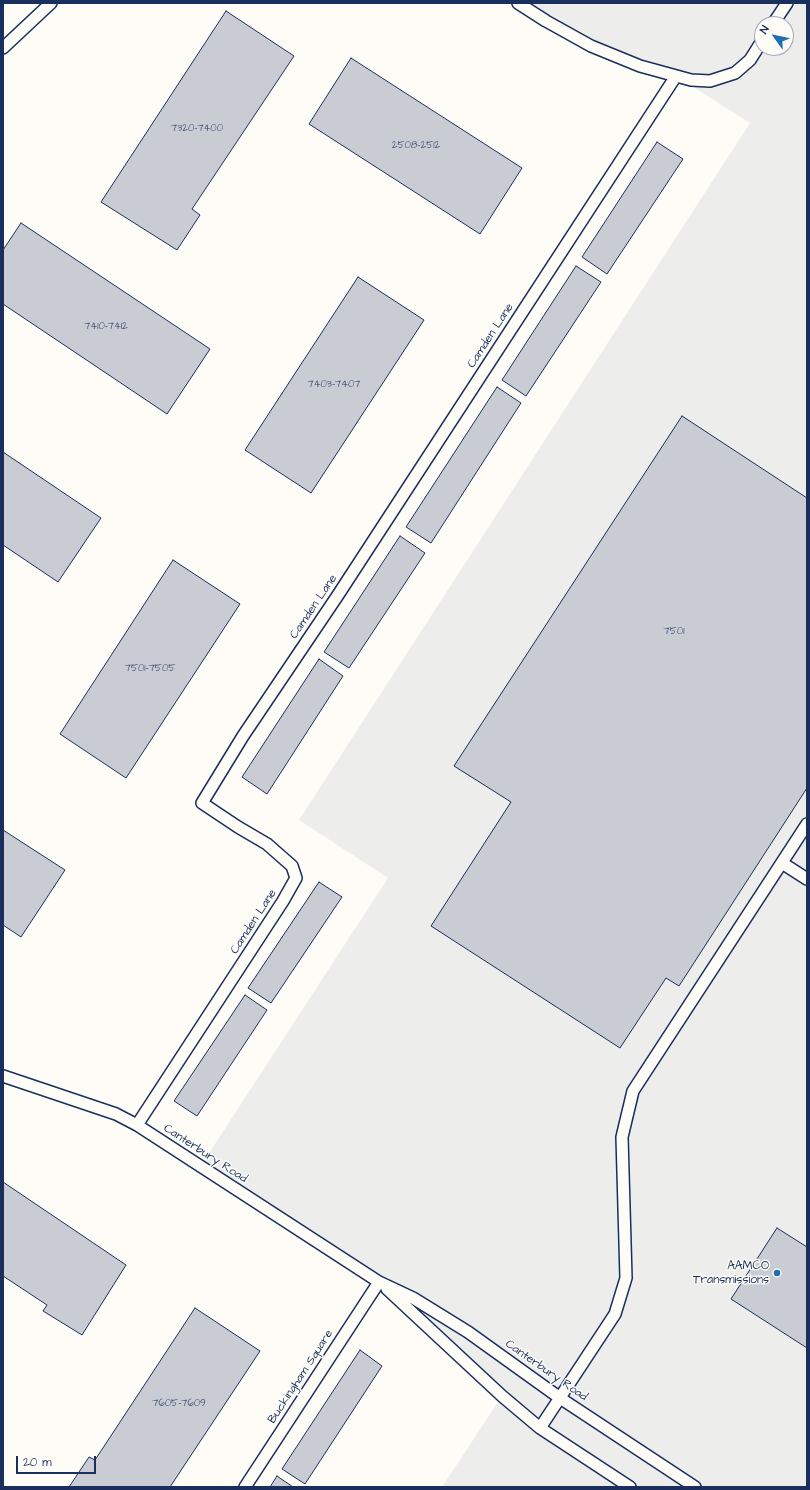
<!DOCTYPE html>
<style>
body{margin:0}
#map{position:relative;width:810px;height:1490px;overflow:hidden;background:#fdfcf7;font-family:"Architects Daughter",sans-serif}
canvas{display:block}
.frame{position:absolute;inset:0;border:4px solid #1b2f5e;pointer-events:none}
.north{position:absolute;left:754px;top:16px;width:40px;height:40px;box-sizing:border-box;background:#fdfcf7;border:1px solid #a3aaba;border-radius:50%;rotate:303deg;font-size:11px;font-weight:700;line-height:16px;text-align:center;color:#1b2f5e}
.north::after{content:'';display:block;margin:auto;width:14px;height:18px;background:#1f6fb2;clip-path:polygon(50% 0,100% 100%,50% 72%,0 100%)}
.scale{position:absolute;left:16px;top:1456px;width:80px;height:18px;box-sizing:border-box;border:2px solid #1b2f5e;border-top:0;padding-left:5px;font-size:12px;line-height:14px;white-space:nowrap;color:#1b2f5e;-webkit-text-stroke:3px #fdfcf7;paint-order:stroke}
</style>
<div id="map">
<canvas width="810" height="1490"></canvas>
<div class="frame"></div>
<div class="north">N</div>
<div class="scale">20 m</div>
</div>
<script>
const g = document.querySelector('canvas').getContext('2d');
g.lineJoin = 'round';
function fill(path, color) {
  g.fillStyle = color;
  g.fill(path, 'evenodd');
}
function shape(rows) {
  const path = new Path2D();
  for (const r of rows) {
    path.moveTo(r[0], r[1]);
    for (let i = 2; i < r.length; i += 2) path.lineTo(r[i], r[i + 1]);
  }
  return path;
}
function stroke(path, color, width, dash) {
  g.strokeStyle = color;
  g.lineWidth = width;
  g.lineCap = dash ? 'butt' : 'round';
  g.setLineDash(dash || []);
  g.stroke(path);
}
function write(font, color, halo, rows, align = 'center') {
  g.font = font + ' "Architects Daughter",sans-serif';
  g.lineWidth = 3;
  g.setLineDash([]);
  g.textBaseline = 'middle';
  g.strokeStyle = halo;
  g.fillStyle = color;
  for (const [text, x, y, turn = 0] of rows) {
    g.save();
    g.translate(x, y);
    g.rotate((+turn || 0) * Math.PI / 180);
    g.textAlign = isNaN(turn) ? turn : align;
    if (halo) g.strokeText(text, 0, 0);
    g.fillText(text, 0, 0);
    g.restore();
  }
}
fill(shape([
 [518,3,807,3,807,1487,442,1487,502,1396,379,1282,200,1167,388,878,299,820,750,123,676,76,640,66],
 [762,24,786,24,786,48,762,48]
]), '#edeeec');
const building = shape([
 [226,11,294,56,192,209,200,215,177,250,101,202,226,11],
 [351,58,522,168,480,234,309,124,351,58],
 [657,142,683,159,607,274,582,257,657,142],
 [21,223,210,349,167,414,3,304,3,250,21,223],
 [576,266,601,282,526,396,502,380,576,266],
 [358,277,424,320,311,493,245,450,358,277],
 [497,387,521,403,431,543,406,527,497,387],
 [682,416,807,498,807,788,679,986,666,978,620,1048,431,926,511,802,454,766,682,416],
 [3,452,101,518,58,582,3,545,3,452],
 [400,536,425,553,349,668,324,652,400,536],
 [173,560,240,604,126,778,60,734,173,560],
 [319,659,343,676,267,794,242,777,319,659],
 [3,830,65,870,21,937,3,925,3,830],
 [319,882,342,897,271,1003,248,988,319,882],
 [245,995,267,1010,197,1116,174,1101,245,995],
 [3,1182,126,1265,82,1335,43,1311,47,1305,3,1276,3,1182],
 [777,1228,807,1247,807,1348,731,1299,777,1228],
 [195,1308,260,1351,170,1487,69,1487,89,1457,95,1460,195,1308],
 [360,1350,382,1366,305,1484,282,1469,360,1350],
 [277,1476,293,1487,270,1487,277,1476]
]);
fill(building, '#c9ccd3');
stroke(building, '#1b2f5e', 1);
const lane = shape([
 [518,3,546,21,591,46,640,66,691,80,710,81,735,73,750,60,762,41],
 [773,24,787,3],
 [3,48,51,3],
 [782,863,807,879],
 [3,1076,116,1114,137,1125,379,1282,413,1298,468,1332,560,1398,695,1487],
 [137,1125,283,901,296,878,292,866,267,844,238,827,202,803,243,736,338,595,676,76],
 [387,1289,502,1396,540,1428,630,1487],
 [540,1428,615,1314,626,1278,622,1137,633,1091,807,824],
 [245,1487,379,1282]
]);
stroke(lane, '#1b2f5e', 14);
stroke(lane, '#fdfcf7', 11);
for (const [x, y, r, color] of [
 [777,1273,4,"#1f6fb2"]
]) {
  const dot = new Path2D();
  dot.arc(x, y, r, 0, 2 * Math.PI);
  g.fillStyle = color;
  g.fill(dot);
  stroke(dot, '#fdfcf7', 1.5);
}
write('10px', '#46567b', null, [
 ["7320-7400",197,129],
 ["2508-2512",416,146],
 ["7410-7412",106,327],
 ["7403-7407",334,385],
 ["7501",674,632],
 ["7501-7505",150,669],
 ["7605-7609",179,1404]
]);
write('12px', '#1b2f5e', '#fdfcf7', [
 ["Camden Lane",491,336,-57],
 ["Camden Lane",314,607,-56],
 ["Camden Lane",254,922,-57],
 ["Canterbury Road",205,1154,33],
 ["Canterbury Road",546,1371,35],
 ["Buckingham Square",301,1377,-57]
]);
write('12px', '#1b2f5e', '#fdfcf7', [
 ["AAMCO",769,1266],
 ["Transmissions",769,1280]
], 'right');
</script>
